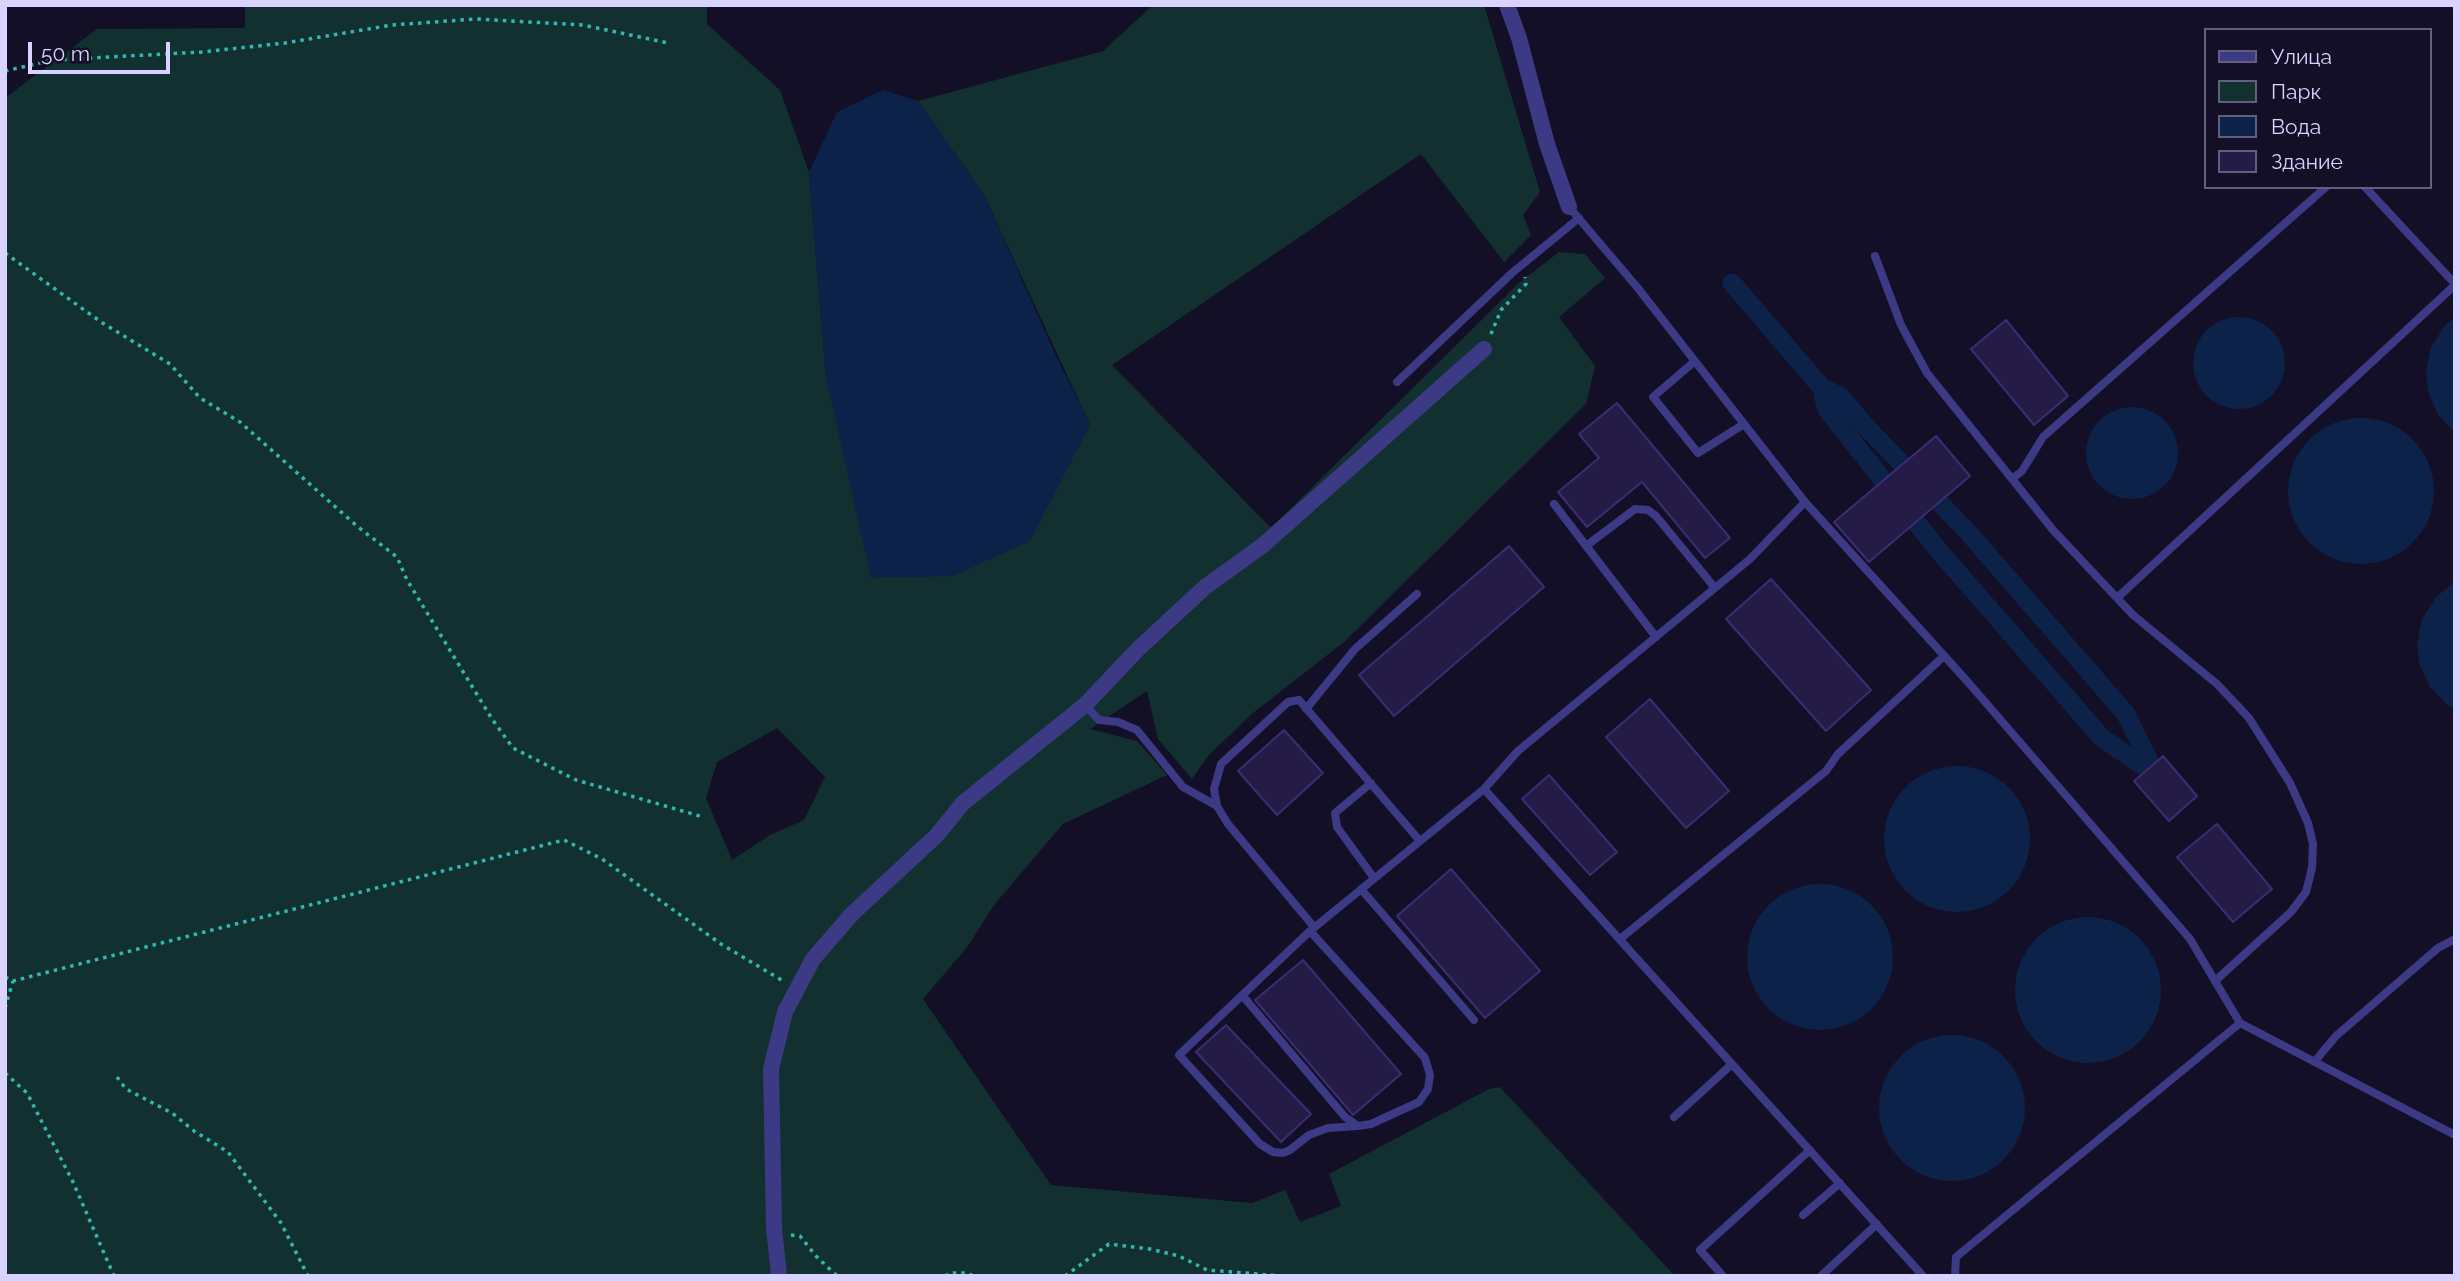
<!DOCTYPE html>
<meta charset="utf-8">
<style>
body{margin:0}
#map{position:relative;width:2460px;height:1281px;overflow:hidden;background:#130f26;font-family:Raleway,sans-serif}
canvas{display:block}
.frame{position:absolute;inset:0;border:7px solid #d9d4ff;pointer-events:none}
.legend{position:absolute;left:2204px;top:28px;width:228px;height:161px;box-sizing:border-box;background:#130f26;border:2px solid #625e7d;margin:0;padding:9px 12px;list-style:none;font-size:21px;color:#d9d4ff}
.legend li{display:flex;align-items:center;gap:14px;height:35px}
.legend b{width:35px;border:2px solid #625e7d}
.scale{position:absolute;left:28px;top:42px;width:142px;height:32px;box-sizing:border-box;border:4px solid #d9d4ff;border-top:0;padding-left:9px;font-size:21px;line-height:24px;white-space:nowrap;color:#d9d4ff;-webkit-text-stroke:5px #130f26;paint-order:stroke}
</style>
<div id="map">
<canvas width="2460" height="1281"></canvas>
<div class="frame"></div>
<ul class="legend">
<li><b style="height:9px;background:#3d3a85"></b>Улица</li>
<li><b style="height:19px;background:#12302f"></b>Парк</li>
<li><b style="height:19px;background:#0c2248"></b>Вода</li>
<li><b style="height:19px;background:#241b47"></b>Здание</li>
</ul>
<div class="scale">50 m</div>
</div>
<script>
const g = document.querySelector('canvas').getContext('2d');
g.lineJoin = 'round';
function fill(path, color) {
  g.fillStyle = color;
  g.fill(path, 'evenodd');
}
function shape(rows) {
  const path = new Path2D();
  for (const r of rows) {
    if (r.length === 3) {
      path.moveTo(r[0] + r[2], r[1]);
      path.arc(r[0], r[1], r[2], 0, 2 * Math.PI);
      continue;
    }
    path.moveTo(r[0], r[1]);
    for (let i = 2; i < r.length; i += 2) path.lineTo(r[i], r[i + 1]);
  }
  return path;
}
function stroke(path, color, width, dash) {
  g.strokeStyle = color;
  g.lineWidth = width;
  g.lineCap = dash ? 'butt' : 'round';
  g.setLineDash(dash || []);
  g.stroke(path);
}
fill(shape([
 [245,5,707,5,707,24,780,90,809,172,826,377,1090,425,984,195,918,101,1103,51,1153,5,1484,5,1540,192,1523,215,1531,235,1504,262,1421,154,1112,365,1271,528,1519,283,1559,252,1585,254,1605,278,1559,317,1595,366,1586,404,1344,642,1253,713,1208,756,1192,779,1158,739,1147,691,1090,729,1137,741,1167,775,1063,824,994,905,968,946,923,999,1051,1185,1252,1203,1285,1190,1300,1222,1341,1206,1329,1174,1489,1089,1500,1087,1675,1276,5,1276,5,98,97,29,245,28],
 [777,728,825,777,804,820,770,835,732,860,706,798,717,762]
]), '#12302f');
fill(shape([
 [883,90,918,101,984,195,1052,347,1090,425,1030,541,953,576,871,578,826,377,809,172,837,112],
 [2239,363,46],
 [2455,317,2455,432,2438,415,2428,391,2426,372,2431,347,2445,325],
 [2132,453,46],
 [2361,491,73],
 [2455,582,2455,709,2448,706,2430,687,2419,663,2417,644,2422,619,2436,597],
 [1957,839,73],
 [1820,957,73],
 [2088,990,73],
 [1952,1108,73]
]), '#0c2248');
stroke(shape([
 [1732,283,1822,388,1840,396,1868,429,1967,531,2126,714,2149,761],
 [1822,388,1826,408,1939,551,2102,738,2143,766]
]), '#0c2248', 19);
const building = shape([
 [2006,320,2068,396,2034,425,1971,349,2006,320],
 [1617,403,1730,538,1705,558,1642,482,1587,527,1558,492,1599,458,1579,434,1617,403],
 [1936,436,1970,476,1869,562,1834,522,1936,436],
 [1509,546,1544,587,1394,716,1359,675,1509,546],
 [1771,579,1871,690,1826,731,1726,619,1771,579],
 [1650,699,1729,791,1686,828,1606,737,1650,699],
 [1284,730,1323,773,1277,815,1238,771,1284,730],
 [2163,756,2197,796,2169,821,2134,781,2163,756],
 [1549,775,1617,852,1590,875,1522,799,1549,775],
 [2217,824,2272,889,2233,922,2177,857,2217,824],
 [1451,869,1540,971,1485,1018,1397,916,1451,869],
 [1303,960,1401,1074,1353,1115,1255,1000,1303,960],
 [1226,1025,1311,1114,1281,1142,1196,1052,1226,1025]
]);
fill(building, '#241b47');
stroke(building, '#3b2d73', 2);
stroke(shape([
 [5,71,53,60,202,52,285,43,392,25,476,19,583,25,668,43],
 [5,253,101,322,170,364,200,398,240,422,358,527,397,557,407,580,492,719,513,748,576,780,703,817],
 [1491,334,1501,310,1526,284,1525,277],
 [5,977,13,981,564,840,602,859,721,944,783,981],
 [5,1008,13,981],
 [5,1073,27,1093,73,1182,114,1276],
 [117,1077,126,1089,172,1113,194,1131,228,1152,281,1223,308,1276],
 [791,1235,800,1236,816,1256,837,1276],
 [945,1276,951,1273,968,1273,973,1276],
 [1065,1276,1109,1244,1150,1249,1179,1256,1207,1270,1282,1276]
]), '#2fb8b0', 3.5, [3.5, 5]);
stroke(shape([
 [2365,187,2455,284],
 [1569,207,1637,287,1805,502,1967,681,2190,939,2240,1023,2455,1135],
 [1875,256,1901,325,1927,373,2053,530,2133,615,2217,684,2249,718,2290,783,2308,823,2313,844,2312,868,2306,892,2291,912,2215,981],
 [1695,361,1653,397,1698,453,1744,424],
 [1397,382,1512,273,1579,218],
 [2012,479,2022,471,2043,437,2326,187],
 [1554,504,1656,637],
 [1586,546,1635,509,1648,510,1656,516,1715,588],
 [2117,598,2455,285],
 [1085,705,1099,720,1118,722,1137,730,1183,787,1217,806],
 [1306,709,1355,649,1417,594],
 [1371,783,1335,813,1337,827,1374,878],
 [1484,789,1923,1276],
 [1361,889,1474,1020],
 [1314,927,1228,824,1217,806,1214,789,1221,764,1288,702,1299,700,1420,841],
 [1620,939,1826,771,1838,754,1944,656],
 [1242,995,1345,1117,1358,1126,1371,1124,1419,1102,1428,1089,1430,1075,1425,1058,1310,931],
 [2315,1061,2336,1036,2438,948,2455,939],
 [1674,1117,1732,1064],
 [1358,1126,1328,1128,1309,1135,1290,1150,1283,1153,1273,1152,1260,1144,1179,1055,1310,931,1484,789,1518,751,1750,559,1805,502],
 [1803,1215,1840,1183],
 [1723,1276,1700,1250,1810,1150],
 [1821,1276,1877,1224],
 [1955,1276,1956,1257,2240,1023]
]), '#3d3a85', 8);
stroke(shape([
 [1507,5,1519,38,1547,144,1569,207],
 [779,1276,774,1227,771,1069,785,1012,813,959,852,914,937,835,963,803,1085,705,1139,648,1205,587,1262,546,1484,349]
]), '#3d3a85', 16);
</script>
